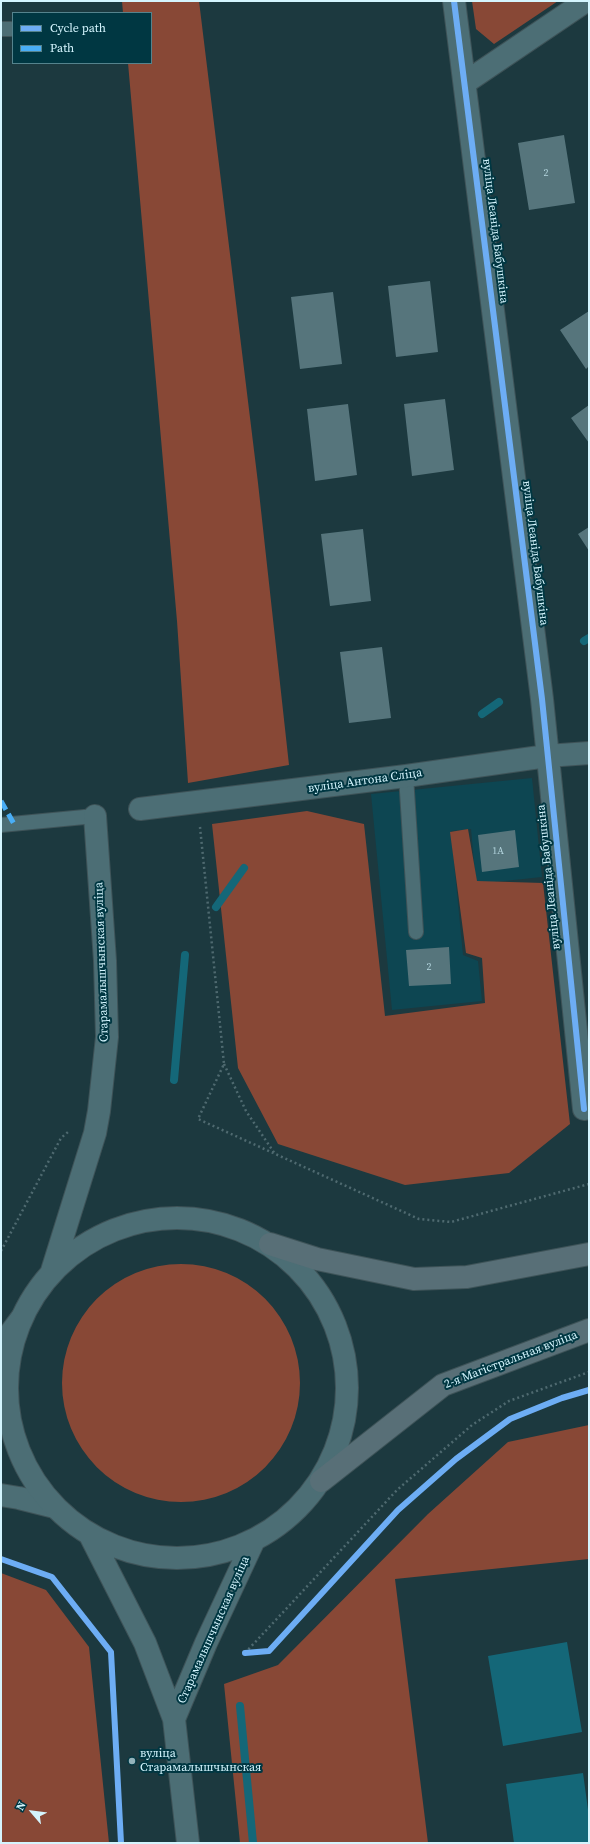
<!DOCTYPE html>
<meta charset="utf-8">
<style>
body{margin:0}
#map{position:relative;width:590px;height:1844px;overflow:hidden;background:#1c393f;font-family:"Source Serif 4",serif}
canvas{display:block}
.frame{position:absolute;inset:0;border:2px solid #d4f5fe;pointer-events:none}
.legend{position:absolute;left:12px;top:12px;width:140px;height:52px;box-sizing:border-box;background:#003742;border:1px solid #55838d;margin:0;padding:5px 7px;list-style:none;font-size:12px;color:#d4f5fe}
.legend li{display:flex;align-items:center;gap:8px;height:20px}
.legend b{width:20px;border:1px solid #55838d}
.north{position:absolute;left:12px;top:1792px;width:40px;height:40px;-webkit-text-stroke:3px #003742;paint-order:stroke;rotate:298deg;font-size:11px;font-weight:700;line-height:16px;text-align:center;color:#d4f5fe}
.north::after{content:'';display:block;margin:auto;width:14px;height:18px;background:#d4f5fe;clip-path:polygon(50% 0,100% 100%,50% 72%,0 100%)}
</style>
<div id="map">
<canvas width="590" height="1844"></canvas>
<div class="frame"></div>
<ul class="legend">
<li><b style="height:5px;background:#6dadf4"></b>Cycle path</li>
<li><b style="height:5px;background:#49aef6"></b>Path</li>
</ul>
<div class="north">N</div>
</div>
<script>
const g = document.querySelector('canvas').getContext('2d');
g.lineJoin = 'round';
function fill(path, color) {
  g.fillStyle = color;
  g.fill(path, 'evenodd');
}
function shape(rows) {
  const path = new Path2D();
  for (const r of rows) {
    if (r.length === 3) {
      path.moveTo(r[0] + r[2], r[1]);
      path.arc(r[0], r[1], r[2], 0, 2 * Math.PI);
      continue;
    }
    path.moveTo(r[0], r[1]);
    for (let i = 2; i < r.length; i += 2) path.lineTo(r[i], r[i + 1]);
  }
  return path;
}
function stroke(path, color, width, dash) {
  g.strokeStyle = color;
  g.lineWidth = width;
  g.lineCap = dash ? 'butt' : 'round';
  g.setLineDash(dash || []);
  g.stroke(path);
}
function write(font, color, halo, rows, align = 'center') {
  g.font = font + ' "Source Serif 4",serif';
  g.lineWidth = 4;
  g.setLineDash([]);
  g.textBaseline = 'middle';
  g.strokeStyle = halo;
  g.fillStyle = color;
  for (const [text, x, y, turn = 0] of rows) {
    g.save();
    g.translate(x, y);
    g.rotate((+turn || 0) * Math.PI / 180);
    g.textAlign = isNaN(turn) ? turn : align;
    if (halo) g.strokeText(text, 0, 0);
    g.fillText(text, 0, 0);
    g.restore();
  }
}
fill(shape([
 [532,778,542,877,476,884,471,829,451,831,463,955,478,961,482,1001,392,1010,371,794]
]), '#0d4652');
fill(shape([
 [122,1,199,1,258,483,289,765,188,783,177,621,128,63,151,63,151,13,123,13],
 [472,1,558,1,494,44,476,29],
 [307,811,364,824,385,1016,485,1003,482,958,466,953,450,832,468,829,477,881,543,883,570,1124,509,1173,405,1185,278,1144,238,1068,212,824],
 [181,1383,119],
 [589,1425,589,1559,395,1579,428,1843,240,1843,224,1684,278,1665,428,1514,508,1442],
 [1,1573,46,1590,89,1647,109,1843,1,1843]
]), '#884836');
fill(shape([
 [567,1642,582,1732,503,1746,488,1656],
 [583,1773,589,1817,589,1843,514,1843,506,1784]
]), '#146778');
stroke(shape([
 [584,641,589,638],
 [482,714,499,702],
 [216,907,244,868],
 [174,1080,185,955],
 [240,1706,253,1843]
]), '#146778', 8);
fill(shape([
 [564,135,575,203,529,210,518,143],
 [430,281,438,352,396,357,388,286],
 [333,292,342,364,300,369,291,297],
 [589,311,589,366,586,369,560,330],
 [445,399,454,470,412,476,404,404],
 [348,404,357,475,315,481,307,409],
 [589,405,589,443,571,418],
 [589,527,589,551,578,534],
 [363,529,371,601,330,606,321,534],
 [382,647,391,718,349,723,340,652],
 [515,830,519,867,482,872,478,835],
 [449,947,451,984,409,986,406,950]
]), '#56757c');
const service = shape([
 [1,29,11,29],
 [406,776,416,932],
 [1,825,95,816]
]);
const minor = shape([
 [454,1,542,699,584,1109],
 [466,82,586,1],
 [140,809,406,776,547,756,589,753],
 [1,1346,21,1319],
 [1,1495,19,1498,55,1507]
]);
const secondary = shape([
 [177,1388,170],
 [52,1271,95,1133,99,1111,107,1037,105,961,95,816],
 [90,1535,145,1643,174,1719,188,1843],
 [174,1719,206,1643,254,1540]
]);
const primary = shape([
 [270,1244,317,1259,414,1279,467,1277,589,1254],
 [321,1481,443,1385,589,1330]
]);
stroke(service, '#3e5358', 16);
stroke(minor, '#3e5358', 24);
stroke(secondary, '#3e5358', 24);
stroke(primary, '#3e5358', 24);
stroke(shape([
 [200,827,224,1064,198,1119,419,1219,451,1222,589,1184],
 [224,1064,246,1111,275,1154],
 [1,1251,61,1138,68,1132],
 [1,1559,52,1577,111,1652,121,1843],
 [245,1653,397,1490,472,1425,509,1401,589,1372]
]), '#4f6a70', 2.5, [2, 3]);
stroke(service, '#4c6e75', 14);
stroke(minor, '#4c6e75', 22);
stroke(secondary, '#4c6e75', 22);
stroke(primary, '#586f77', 22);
stroke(shape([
 [1,801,14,824]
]), '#49aef6', 5, [10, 5]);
stroke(shape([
 [454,1,542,699,584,1109],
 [1,1559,52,1577,111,1652,121,1843],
 [245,1653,269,1651,398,1510,456,1459,510,1419,562,1398,589,1390]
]), '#6dadf4', 6);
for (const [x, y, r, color] of [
 [132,1761,4,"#94b3bb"]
]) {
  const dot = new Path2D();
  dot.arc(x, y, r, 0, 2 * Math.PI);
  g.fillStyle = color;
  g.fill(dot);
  stroke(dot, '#003742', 1.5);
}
write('10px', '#b4d5de', null, [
 ["2",546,173],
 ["1А",498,851],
 ["2",429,967]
]);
write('12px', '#d4f5fe', '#003742', [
 ["вуліца Леаніда Бабушкіна",495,231,83],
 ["вуліца Леаніда Бабушкіна",535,553,83],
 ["вуліца Антона Сліца",365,781,-8],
 ["вуліца Леаніда Бабушкіна",549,877,-96],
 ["Старамалышчынская вуліца",102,962,-92],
 ["2-я Магістральная вуліца",511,1360,-21],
 ["Старамалышчынская вуліца",214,1630,-66]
]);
write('12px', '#d4f5fe', '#003742', [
 ["вуліца",140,1754],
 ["Старамалышчынская",140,1768]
], 'left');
</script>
